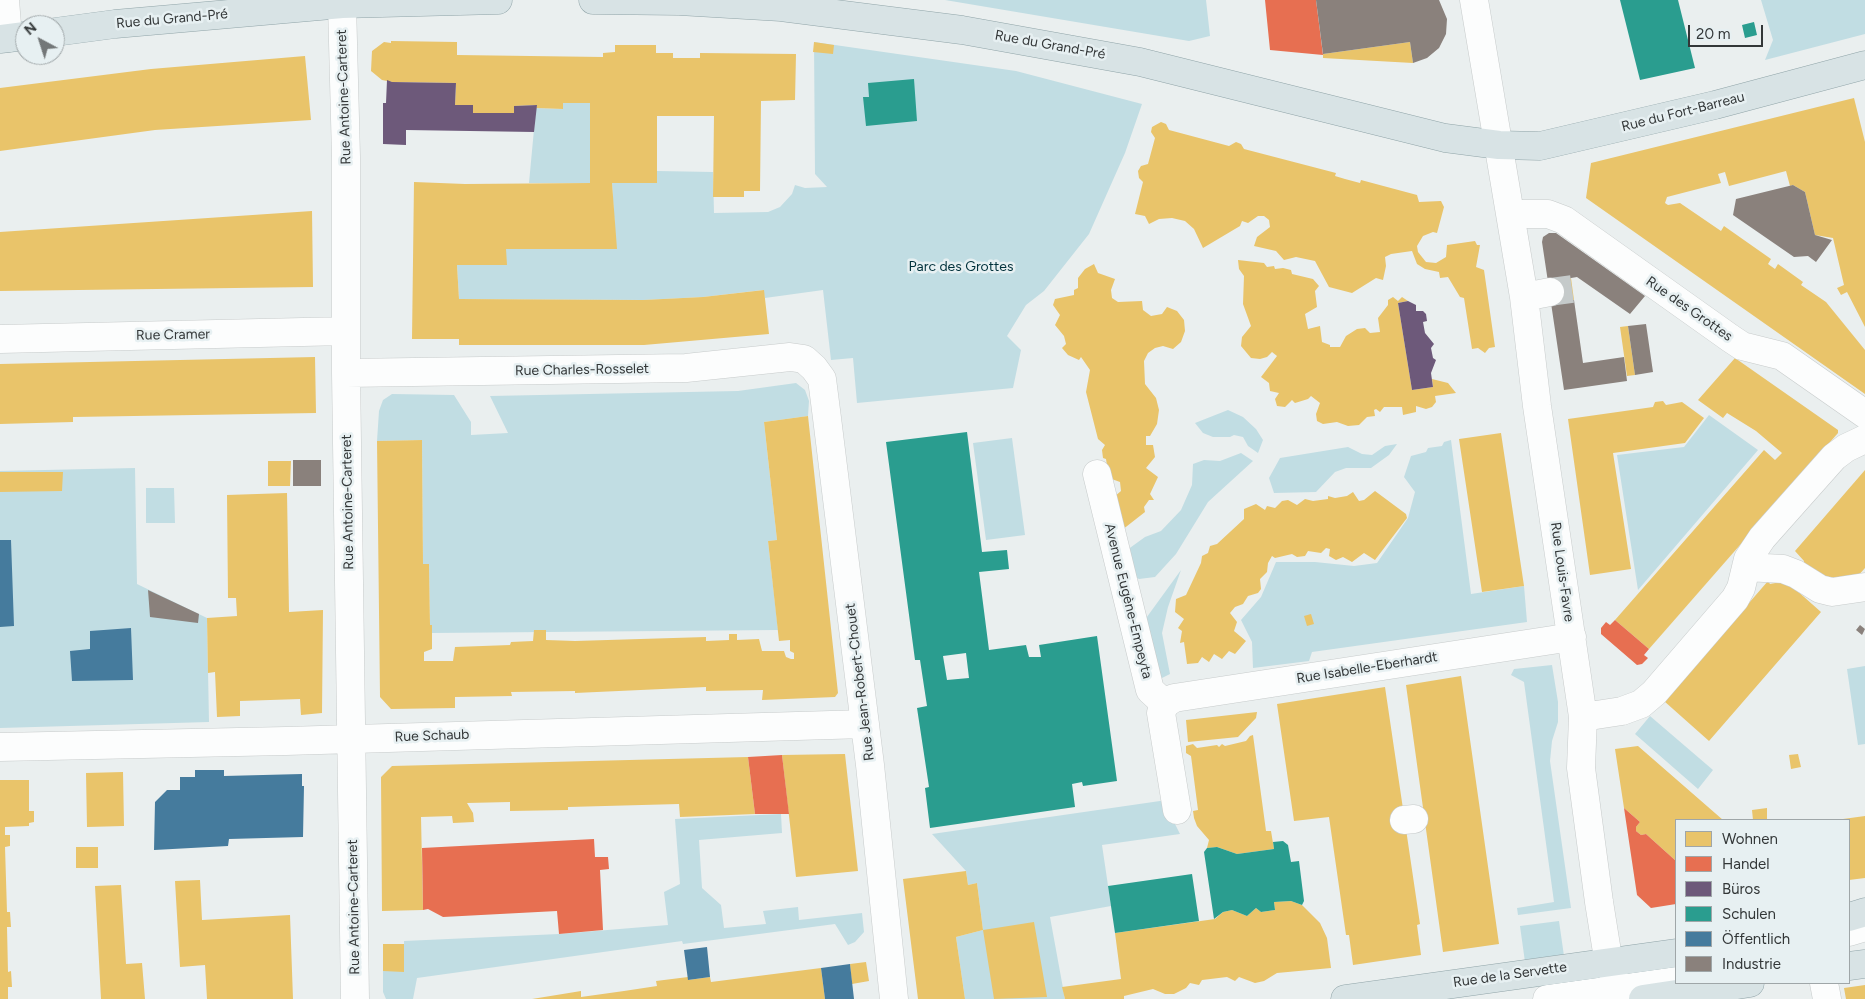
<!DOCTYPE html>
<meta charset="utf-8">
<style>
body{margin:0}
#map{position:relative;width:1865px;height:999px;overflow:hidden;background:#eaefef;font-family:Figtree,sans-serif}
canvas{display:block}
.legend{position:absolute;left:1675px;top:819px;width:175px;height:165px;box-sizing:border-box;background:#e7f0f2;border:1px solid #9fa6a8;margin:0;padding:6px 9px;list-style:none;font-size:15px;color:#333738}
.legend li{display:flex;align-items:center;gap:10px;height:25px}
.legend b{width:25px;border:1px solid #9fa6a8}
.north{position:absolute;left:15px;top:15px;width:50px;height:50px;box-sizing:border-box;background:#e7f0f2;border:1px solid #9fa6a8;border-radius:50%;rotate:320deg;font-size:14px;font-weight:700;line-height:20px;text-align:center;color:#333738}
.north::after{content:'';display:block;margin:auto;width:18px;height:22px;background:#737778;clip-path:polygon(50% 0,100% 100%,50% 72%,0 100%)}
.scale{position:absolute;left:1688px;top:25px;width:75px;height:22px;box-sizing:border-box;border:2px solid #333738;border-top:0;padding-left:6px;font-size:15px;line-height:18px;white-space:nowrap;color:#333738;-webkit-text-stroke:4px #e7f0f2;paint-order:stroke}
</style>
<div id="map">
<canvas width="1865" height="999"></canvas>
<ul class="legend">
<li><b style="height:14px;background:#e9c46a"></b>Wohnen</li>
<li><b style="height:14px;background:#e76f51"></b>Handel</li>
<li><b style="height:14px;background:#6d597a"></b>Büros</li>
<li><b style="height:14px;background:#2a9d8f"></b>Schulen</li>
<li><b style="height:14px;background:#457b9d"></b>Öffentlich</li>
<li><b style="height:14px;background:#8a817c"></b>Industrie</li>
</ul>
<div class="north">N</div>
<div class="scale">20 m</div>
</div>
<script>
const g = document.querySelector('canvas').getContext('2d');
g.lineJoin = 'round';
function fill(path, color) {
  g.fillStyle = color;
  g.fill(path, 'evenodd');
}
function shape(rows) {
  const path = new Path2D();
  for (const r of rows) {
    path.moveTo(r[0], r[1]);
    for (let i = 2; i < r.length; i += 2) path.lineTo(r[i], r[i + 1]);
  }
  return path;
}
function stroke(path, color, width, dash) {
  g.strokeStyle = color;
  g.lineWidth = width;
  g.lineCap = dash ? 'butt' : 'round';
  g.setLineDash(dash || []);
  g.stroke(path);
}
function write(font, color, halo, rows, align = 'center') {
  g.font = font + ' Figtree,sans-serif';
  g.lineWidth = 5;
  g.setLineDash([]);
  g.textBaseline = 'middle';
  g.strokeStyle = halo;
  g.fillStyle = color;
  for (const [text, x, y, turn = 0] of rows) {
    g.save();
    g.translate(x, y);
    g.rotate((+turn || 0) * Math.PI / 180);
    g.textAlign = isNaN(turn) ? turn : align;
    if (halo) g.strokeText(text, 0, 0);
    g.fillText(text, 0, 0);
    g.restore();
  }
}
fill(shape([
 [945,0,1206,0,1210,36,1189,41],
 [1761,0,1865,0,1865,34,1765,60,1773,40],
 [814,42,1016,71,1142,104,1125,153,1089,234,1044,291,1026,305,1007,336,1021,350,1013,388,857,403,853,358,831,360,823,290,765,298,763,290,703,297,643,300,459,299,457,265,506,265,506,249,616,249,612,183,657,183,657,171,713,172,714,213,768,212,780,207,792,194,795,185,805,188,827,187,815,174],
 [563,103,590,103,590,183,529,183,536,108,562,109],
 [796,383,805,390,809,401,808,416,764,422,777,540,768,541,778,630,432,633,430,625,429,564,423,564,422,440,377,441,379,411,383,400,392,394,454,395,471,422,471,435,508,433,490,396,738,391],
 [1228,410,1243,417,1256,429,1263,440,1258,453,1248,446,1243,437,1234,435,1230,437,1213,437,1203,433,1195,423],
 [1709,415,1758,450,1638,590,1617,455,1684,447],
 [1012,438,1025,535,986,540,973,443],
 [1451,440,1471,594,1524,586,1527,622,1312,652,1309,661,1253,668,1252,642,1241,620,1261,597,1276,562,1315,562,1354,566,1377,563,1408,518,1415,492,1404,477,1411,456,1426,452,1428,448,1442,446,1444,442],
 [1397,444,1389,455,1371,468,1346,468,1335,472,1316,492,1274,493,1269,478,1280,458,1348,447,1362,454,1372,455,1385,446],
 [1241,453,1253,461,1208,502,1176,554,1155,577,1139,579,1132,575,1127,550,1145,537,1161,531,1181,510,1192,485,1193,464,1204,460,1220,461],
 [135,468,137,584,207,618,209,722,0,728,0,471],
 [146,488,174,488,175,523,146,523],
 [1181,570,1168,607,1162,633,1170,674,1162,678,1158,672,1144,621],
 [1552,665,1558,702,1558,722,1552,741,1550,761,1571,908,1518,915,1517,908,1554,902,1524,682,1511,675,1514,669],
 [1865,666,1865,744,1858,745,1847,669],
 [1650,716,1713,770,1698,789,1635,734],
 [1160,801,1169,801,1168,810,1180,834,1102,845,1111,906,1050,917,1065,999,965,999,956,937,983,930,977,883,968,885,966,871,932,834],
 [781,814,782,833,699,840,702,888,721,905,724,928,766,924,763,911,798,907,799,920,862,913,864,932,855,942,848,945,835,924,683,944,682,941,417,978,413,999,386,999,383,992,383,971,404,971,404,941,559,934,668,925,664,892,680,884,675,819],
 [1559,921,1564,956,1525,962,1520,926]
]), '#c1dde3');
fill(shape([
 [391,41,457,42,457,55,603,57,603,53,615,52,615,45,656,45,656,53,673,53,673,58,700,58,700,53,796,54,795,100,761,101,760,191,744,191,744,197,713,197,714,116,657,116,657,183,612,183,617,249,506,249,507,265,457,265,459,299,643,300,703,297,764,290,769,334,644,345,459,345,459,339,412,339,414,182,465,184,590,183,590,103,563,103,563,109,536,108,537,105,514,106,514,113,473,113,473,105,455,105,456,83,392,82,382,80,371,71,372,51,384,42,391,43],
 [814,42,834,45,833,54,813,52],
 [1410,42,1413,63,1323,58,1323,54],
 [305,56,311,120,155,130,0,151,0,88,151,69],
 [1854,98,1865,142,1865,327,1847,292,1841,295,1837,288,1844,285,1833,238,1815,235,1805,192,1793,185,1790,186,1786,171,1729,186,1725,172,1718,174,1721,183,1667,197,1665,203,1668,205,1680,203,1721,231,1724,226,1771,259,1768,264,1775,269,1778,264,1803,282,1801,285,1826,302,1865,350,1865,394,1586,198,1591,163],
 [1161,122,1166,124,1169,130,1229,146,1236,142,1241,144,1244,149,1336,173,1335,176,1345,179,1360,183,1361,180,1417,195,1419,202,1441,201,1444,207,1437,233,1433,232,1423,236,1417,246,1418,252,1426,262,1436,263,1446,257,1447,245,1475,241,1477,245,1480,245,1476,267,1484,270,1495,347,1489,348,1485,353,1478,348,1472,349,1464,298,1460,297,1448,277,1440,278,1439,272,1425,269,1417,264,1412,251,1391,254,1385,257,1386,266,1383,280,1376,278,1352,293,1329,287,1315,261,1296,257,1284,260,1276,251,1254,246,1257,237,1270,227,1269,220,1264,216,1258,216,1248,223,1242,221,1240,226,1203,248,1194,229,1185,221,1172,218,1159,219,1149,224,1145,216,1135,214,1143,182,1139,178,1138,171,1141,166,1148,164,1155,138,1151,132,1152,127],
 [312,211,313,287,0,291,0,232],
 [1238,260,1264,263,1267,267,1274,266,1275,269,1283,268,1291,270,1292,274,1313,279,1319,286,1315,291,1317,307,1305,314,1308,329,1320,326,1322,342,1330,345,1330,347,1340,347,1346,336,1357,329,1365,328,1370,333,1380,332,1378,318,1388,305,1388,300,1393,297,1398,301,1402,297,1408,301,1398,303,1412,390,1433,387,1432,379,1448,383,1456,393,1435,396,1436,402,1432,407,1426,409,1416,406,1416,412,1403,415,1402,407,1384,407,1380,412,1376,409,1374,410,1375,416,1367,417,1359,425,1348,426,1337,422,1323,424,1317,421,1316,414,1320,403,1311,396,1308,399,1295,403,1292,400,1285,407,1277,406,1275,399,1279,393,1270,391,1269,383,1261,377,1277,356,1272,352,1267,357,1260,359,1251,358,1241,346,1242,337,1251,326,1243,304,1244,276,1239,269],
 [1094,264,1098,273,1115,279,1111,290,1112,298,1118,302,1142,301,1143,310,1151,316,1162,314,1167,307,1177,311,1184,320,1185,331,1181,342,1173,349,1163,346,1155,348,1148,353,1144,361,1145,384,1156,398,1159,410,1157,424,1150,436,1146,436,1146,445,1153,445,1155,457,1146,468,1158,477,1150,494,1154,500,1149,500,1144,507,1145,512,1122,530,1114,497,1121,491,1120,482,1109,478,1106,459,1103,458,1102,450,1105,445,1098,439,1086,392,1090,370,1081,357,1079,360,1068,355,1062,348,1066,344,1064,336,1055,325,1060,315,1053,305,1055,299,1074,295,1074,290,1078,288,1078,278,1085,269],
 [1571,278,1574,300,1551,303,1548,282],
 [1628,326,1635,375,1627,376,1620,327],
 [315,357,316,413,73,417,73,422,0,424,0,364],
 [1735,358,1838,430,1838,433,1649,649,1615,620,1764,450,1775,460,1782,453,1756,431,1727,413,1723,418,1698,400],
 [1663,401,1666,405,1682,402,1704,418,1685,443,1613,453,1631,569,1590,575,1568,419,1653,407,1655,402],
 [808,416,838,693,835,697,762,700,763,690,706,691,706,687,575,693,575,691,511,692,512,696,455,697,455,708,391,709,380,697,377,441,422,440,423,564,429,564,430,625,432,625,432,649,424,652,424,661,453,661,455,647,510,645,511,642,533,641,534,630,546,630,546,640,575,641,706,637,706,641,729,640,729,634,737,634,737,640,759,639,762,651,784,651,786,657,791,659,794,659,794,653,790,651,790,640,779,641,768,541,777,540,764,422],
 [1501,433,1524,586,1482,592,1459,439],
 [268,461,291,461,290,486,268,486],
 [1865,470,1865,568,1857,577,1850,575,1844,582,1829,583,1804,566,1804,561,1795,551],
 [0,472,63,472,62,491,0,492],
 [1375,491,1406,514,1407,518,1375,560,1364,553,1352,562,1343,557,1336,560,1329,556,1330,549,1326,548,1321,553,1308,551,1305,556,1297,557,1292,554,1275,558,1272,556,1268,563,1267,572,1260,579,1261,589,1258,593,1248,596,1243,604,1235,607,1230,613,1237,622,1234,631,1246,641,1235,654,1229,651,1222,659,1214,654,1209,662,1202,657,1198,663,1187,664,1184,642,1180,643,1182,631,1178,628,1184,619,1175,612,1176,599,1186,595,1201,563,1202,556,1208,553,1210,546,1217,544,1244,519,1244,509,1256,504,1265,510,1267,506,1275,508,1282,501,1288,500,1297,505,1305,499,1313,501,1328,499,1328,496,1335,498,1347,496,1353,492,1359,501,1364,500],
 [287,493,289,612,323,610,322,713,301,715,300,699,240,701,240,716,217,717,215,672,208,673,207,618,237,616,236,598,228,598,227,495],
 [1768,581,1770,584,1786,581,1821,612,1709,741,1664,701],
 [1311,614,1314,624,1307,626,1304,616],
 [1461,676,1499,944,1443,952,1406,685],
 [1385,687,1420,924,1417,925,1421,955,1353,965,1349,935,1346,935,1329,817,1294,821,1277,704],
 [1257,712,1256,718,1238,737,1188,742,1186,720],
 [1253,735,1266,831,1271,831,1274,849,1237,854,1217,847,1207,848,1209,840,1197,826,1194,818,1193,811,1198,810,1191,756,1186,753,1186,746,1193,744,1197,748,1217,745,1219,747,1222,744,1225,746,1246,741,1250,736],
 [1638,746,1723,820,1676,820,1676,861,1646,834,1641,835,1636,831,1636,827,1640,822,1624,808,1615,749],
 [845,754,858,871,796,877,782,755],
 [1798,754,1801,767,1791,769,1789,755],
 [748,757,755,814,680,817,679,804,568,807,568,810,510,811,510,802,467,803,473,813,474,822,453,823,452,816,421,817,423,910,382,911,381,777,392,766],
 [123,772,124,826,87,827,86,773],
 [0,780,29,780,29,811,34,811,34,822,29,823,29,826,5,827,5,835,10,835,10,846,5,847,7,912,10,912,11,927,7,927,8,972,11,971,12,987,8,987,8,999,0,999],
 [1767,808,1767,820,1753,820,1752,810],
 [1865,816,1865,878,1849,880,1849,820,1843,819],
 [76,847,98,847,98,868,76,868],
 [966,871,968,885,977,883,983,930,956,937,965,999,918,999,903,879],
 [200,880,202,920,290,915,293,999,207,999,205,965,180,967,175,881],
 [121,885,126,964,142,963,145,999,101,999,95,886],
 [1291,901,1302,905,1320,923,1327,938,1331,968,1277,973,1264,981,1255,983,1239,977,1235,981,1227,977,1202,980,1199,985,1190,983,1186,988,1174,994,1165,994,1153,989,1124,996,1124,999,1065,999,1062,987,1121,979,1115,933,1215,919,1223,912,1232,910,1247,916,1256,908,1261,912,1275,910,1274,902],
 [1034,922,1047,997,994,999,983,930],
 [383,944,404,944,404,972,383,971],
 [866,962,869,981,852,984,850,964],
 [821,968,825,999,532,999,581,991,581,997,624,991,657,986,656,981,688,977,688,980,710,977,711,982],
 [1865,985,1865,999,1846,999,1844,988]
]), '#e9c46a');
fill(shape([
 [1265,0,1316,0,1323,55,1270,50],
 [1615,620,1649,649,1644,655,1648,658,1642,664,1637,665,1601,634,1601,628,1606,622,1610,625],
 [782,755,789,814,755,814,748,757],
 [1624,808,1640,822,1636,827,1636,831,1641,835,1646,834,1676,861,1676,904,1651,908,1637,895],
 [594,839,595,857,608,857,609,869,600,870,603,930,559,934,557,911,443,917,428,909,423,910,422,848]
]), '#e76f51');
fill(shape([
 [387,80,392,82,456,83,455,105,473,105,473,113,514,113,514,106,537,105,534,132,406,130,406,145,383,144,383,103,386,103],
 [1408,301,1416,305,1416,311,1423,311,1426,314,1427,321,1423,322,1425,333,1434,344,1431,348,1433,358,1436,360,1431,373,1433,387,1412,390,1398,303]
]), '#6d597a');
fill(shape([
 [1620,0,1678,0,1695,68,1640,80],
 [1754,22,1757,35,1745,38,1742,25],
 [914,79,917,121,866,126,863,97,869,97,868,83],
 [967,432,982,552,1007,550,1009,569,979,572,989,650,1026,645,1029,657,1041,657,1039,645,1097,636,1117,781,1083,786,1082,782,1072,784,1075,807,930,828,925,788,929,787,917,708,927,706,920,660,915,660,886,442],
 [966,653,969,678,947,680,943,656],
 [1283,841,1288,845,1291,862,1299,861,1304,901,1302,905,1291,901,1274,902,1275,910,1261,912,1256,908,1247,916,1232,910,1223,912,1214,919,1204,852,1207,848,1217,847,1237,854,1274,849,1273,842],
 [1192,874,1199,921,1115,933,1108,886]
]), '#2a9d8f');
fill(shape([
 [0,540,11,540,14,626,0,627],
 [131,628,133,680,72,681,70,651,90,649,90,631],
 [195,770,224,770,224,776,302,774,302,786,304,786,303,837,229,839,228,846,154,850,155,802,167,790,180,790,180,777,195,777],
 [707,947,710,977,688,980,684,950],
 [850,964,854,999,825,999,821,968]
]), '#457b9d');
fill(shape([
 [1316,0,1439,0,1447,19,1446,34,1439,48,1427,58,1413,63,1410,42,1323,54],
 [1793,185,1805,192,1815,235,1832,240,1816,262,1808,256,1794,257,1733,215,1736,199],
 [1549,233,1556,233,1645,296,1630,314,1577,277,1548,282,1542,242,1543,237],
 [1574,300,1583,363,1624,357,1627,381,1564,390,1551,303],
 [1646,324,1653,372,1635,375,1628,326],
 [293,460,321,460,321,486,293,486],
 [148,590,199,614,198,623,150,617],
 [1860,625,1865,629,1862,635,1856,630]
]), '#8a817c');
stroke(shape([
 [1550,292,1572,289]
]), '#c5caca', 28, [28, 14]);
const minor = shape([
 [5,0,8,38],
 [1474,0,1524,297,1537,406,1583,717,1581,768,1599,902,1607,952,1620,999],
 [342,4,346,157,346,373,355,999],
 [1512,214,1548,214,1564,220,1730,338,1742,346,1782,356,1865,414],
 [1524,297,1550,292],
 [0,339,346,331],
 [346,373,686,368,790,357,804,359,814,368,822,379,827,418,870,765,894,999],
 [1097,474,1150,690,1165,704],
 [1746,567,1783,569,1796,574,1820,589,1832,592,1865,587],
 [1165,704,1174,698,1572,637],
 [1165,704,1161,713,1177,810],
 [1583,717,1622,711,1641,704,1654,693,1735,599,1741,588,1748,559,1762,538,1834,457,1846,448,1865,439],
 [0,747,286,741,865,724],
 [1404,820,1414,819],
 [1849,932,1865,927],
 [1824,983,1827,999],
 [1547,999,1676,981]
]);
const major = shape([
 [593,0,679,1,781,7,962,30,1140,62,1445,138,1499,145,1540,146,1715,105,1865,65],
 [55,32,115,24,342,4,498,0],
 [0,39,25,36],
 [1849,917,1865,912],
 [1849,966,1865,964],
 [1345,999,1676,953],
 [1643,999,1750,983]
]);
stroke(minor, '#c7cbcb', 29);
stroke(major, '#90a4a8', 29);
stroke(minor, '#fcfdfd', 28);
stroke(major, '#d8e3e5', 28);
write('14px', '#333738', '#e7f0f2', [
 ["Rue du Grand-Pré",172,19,-5],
 ["Rue du Grand-Pré",1050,45,10],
 ["Rue Antoine-Carteret",344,97,-92],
 ["Rue du Fort-Barreau",1683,112,-14],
 ["Rue des Grottes",1689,309,35],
 ["Rue Cramer",173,335,-1],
 ["Rue Charles-Rosselet",582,370,-1],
 ["Rue Antoine-Carteret",348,502,-91],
 ["Rue Louis-Favre",1562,572,82],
 ["Avenue Eugène-Empeyta",1128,601,76],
 ["Rue Isabelle-Eberhardt",1367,668,-9],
 ["Rue Jean-Robert-Chouet",860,682,-97],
 ["Rue Schaub",432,736,-2],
 ["Rue Antoine-Carteret",354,907,-91],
 ["Rue de la Servette",1510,975,-8]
]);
write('14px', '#00313b', '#e7f0f2', [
 ["Parc des Grottes",961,267]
]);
</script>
